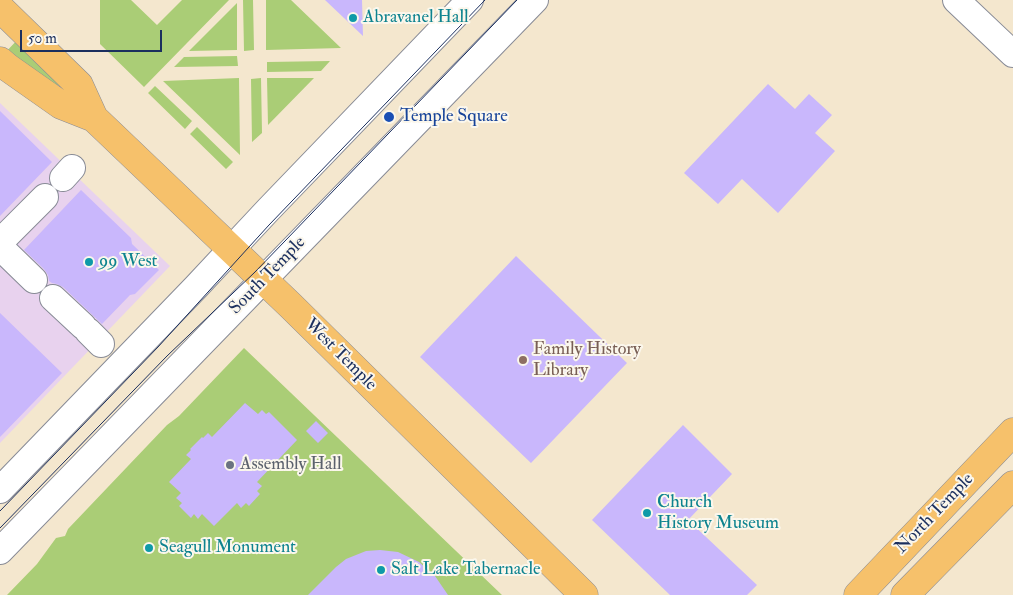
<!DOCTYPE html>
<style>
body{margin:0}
#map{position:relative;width:1013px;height:595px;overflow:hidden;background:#f4e7ce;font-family:"IM FELL Double Pica",serif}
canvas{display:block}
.scale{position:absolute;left:20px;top:30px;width:142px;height:22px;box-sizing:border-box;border:2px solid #1b2f5e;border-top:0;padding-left:6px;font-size:15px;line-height:18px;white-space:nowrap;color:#1b2f5e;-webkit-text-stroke:4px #fbf7ec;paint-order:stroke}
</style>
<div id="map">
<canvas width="1013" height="595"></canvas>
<div class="scale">50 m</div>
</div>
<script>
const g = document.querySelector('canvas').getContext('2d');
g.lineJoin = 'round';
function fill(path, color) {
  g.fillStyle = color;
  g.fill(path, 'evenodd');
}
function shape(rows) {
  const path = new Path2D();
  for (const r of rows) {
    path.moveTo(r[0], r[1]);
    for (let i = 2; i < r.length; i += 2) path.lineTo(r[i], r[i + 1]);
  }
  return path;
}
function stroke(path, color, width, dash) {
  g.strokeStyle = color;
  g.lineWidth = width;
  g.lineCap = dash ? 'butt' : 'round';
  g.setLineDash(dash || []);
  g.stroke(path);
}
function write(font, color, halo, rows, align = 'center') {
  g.font = font + ' "IM FELL Double Pica",serif';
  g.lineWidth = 4;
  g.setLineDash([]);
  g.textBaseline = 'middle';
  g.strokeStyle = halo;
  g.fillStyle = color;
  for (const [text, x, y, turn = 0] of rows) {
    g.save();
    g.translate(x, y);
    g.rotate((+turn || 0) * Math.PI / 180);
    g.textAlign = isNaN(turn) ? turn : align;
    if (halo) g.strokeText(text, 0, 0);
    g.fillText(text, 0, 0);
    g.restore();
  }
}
fill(shape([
 [0,103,170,266,0,443]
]), '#e8d2ee');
fill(shape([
 [100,0,131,0,157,25,182,0,229,0,144,87,100,44],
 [243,0,253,0,254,50,244,51],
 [266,0,291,0,341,48,266,50],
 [237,3,237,50,189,51],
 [20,37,63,88,10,61,3,55],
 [237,56,238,66,174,67,184,57],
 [330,61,321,71,267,72,267,62],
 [239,78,240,155,163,81],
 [261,78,262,133,252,142,251,79],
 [267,78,314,78,268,125],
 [155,86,192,121,185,129,148,93],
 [197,127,233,162,226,169,190,134],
 [244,348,502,595,7,595,37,564,56,538,65,536,68,529,167,425,179,416]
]), '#aacd76');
fill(shape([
 [325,0,362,0,363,36],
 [768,84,795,109,809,94,832,115,815,133,835,151,778,213,742,179,718,204,684,173],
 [0,111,52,162,0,216],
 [81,190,131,238,132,244,159,270,135,294,130,295,102,324,63,287,57,284,52,283,49,281,48,275,44,269,24,250],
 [516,256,627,363,531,463,420,357],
 [0,313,62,373,0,437],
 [245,403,258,414,262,410,266,414,269,412,297,440,257,482,262,486,257,491,260,494,249,506,246,503,241,508,237,503,214,526,202,514,198,519,194,514,191,518,179,506,182,503,176,498,181,493,169,482,191,459,186,455,191,450,190,449,202,437,203,438,208,433,212,437],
 [316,421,328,433,318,443,306,431],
 [683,425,732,474,688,520,757,585,747,595,670,595,592,520],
 [380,550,398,552,419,562,435,576,448,595,308,595,336,567,346,559,366,551]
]), '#c9b7fc');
const minor = shape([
 [956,0,1013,54],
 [63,178,72,168],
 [0,242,45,197],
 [0,247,34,280],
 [53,298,83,326],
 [88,331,101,344],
 [0,490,196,287,268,210,470,0],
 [0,551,535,0]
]);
const major = shape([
 [0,8,79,85,94,118],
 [0,61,7,67,61,105,94,118,291,306,584,595],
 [858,595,1013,432],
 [905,595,1013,485]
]);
stroke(minor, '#888b96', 28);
stroke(major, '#888b96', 29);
stroke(minor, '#fff', 26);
stroke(major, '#f6c16b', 28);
stroke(shape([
 [0,511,158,347,269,225,485,0],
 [0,528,167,356,255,272,285,241,517,0]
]), '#1b2f5e', 1);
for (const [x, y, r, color] of [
 [353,18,5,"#0f9aa8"],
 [389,117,6,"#1a4fb4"],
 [89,262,5,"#0f9aa8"],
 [523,360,5,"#8d6e63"],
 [230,465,5,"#6b7280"],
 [647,513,5,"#0f9aa8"],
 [149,548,5,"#0f9aa8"],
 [381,570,5,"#0f9aa8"]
]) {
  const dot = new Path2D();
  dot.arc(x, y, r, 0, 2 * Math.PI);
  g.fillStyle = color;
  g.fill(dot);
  stroke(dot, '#fbf7ec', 2);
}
write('18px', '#0d838f', '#fbf7ec', [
 ["Abravanel Hall",363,18],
 ["99 West",99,262],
 ["Church",657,503],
 ["History Museum",657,524],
 ["Seagull Monument",159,548],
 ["Salt Lake Tabernacle",391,570]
], 'left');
write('18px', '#164399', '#fbf7ec', [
 ["Temple Square",400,117]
], 'left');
write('18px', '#1b2f5e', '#fbf7ec', [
 ["South Temple",268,276,-46],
 ["West Temple",340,355,45],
 ["North Temple",935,514,-46]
]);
write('18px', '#785e54', '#fbf7ec', [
 ["Family History",533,350],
 ["Library",533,371]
], 'left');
write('18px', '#5b616d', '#fbf7ec', [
 ["Assembly Hall",240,465]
], 'left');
</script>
